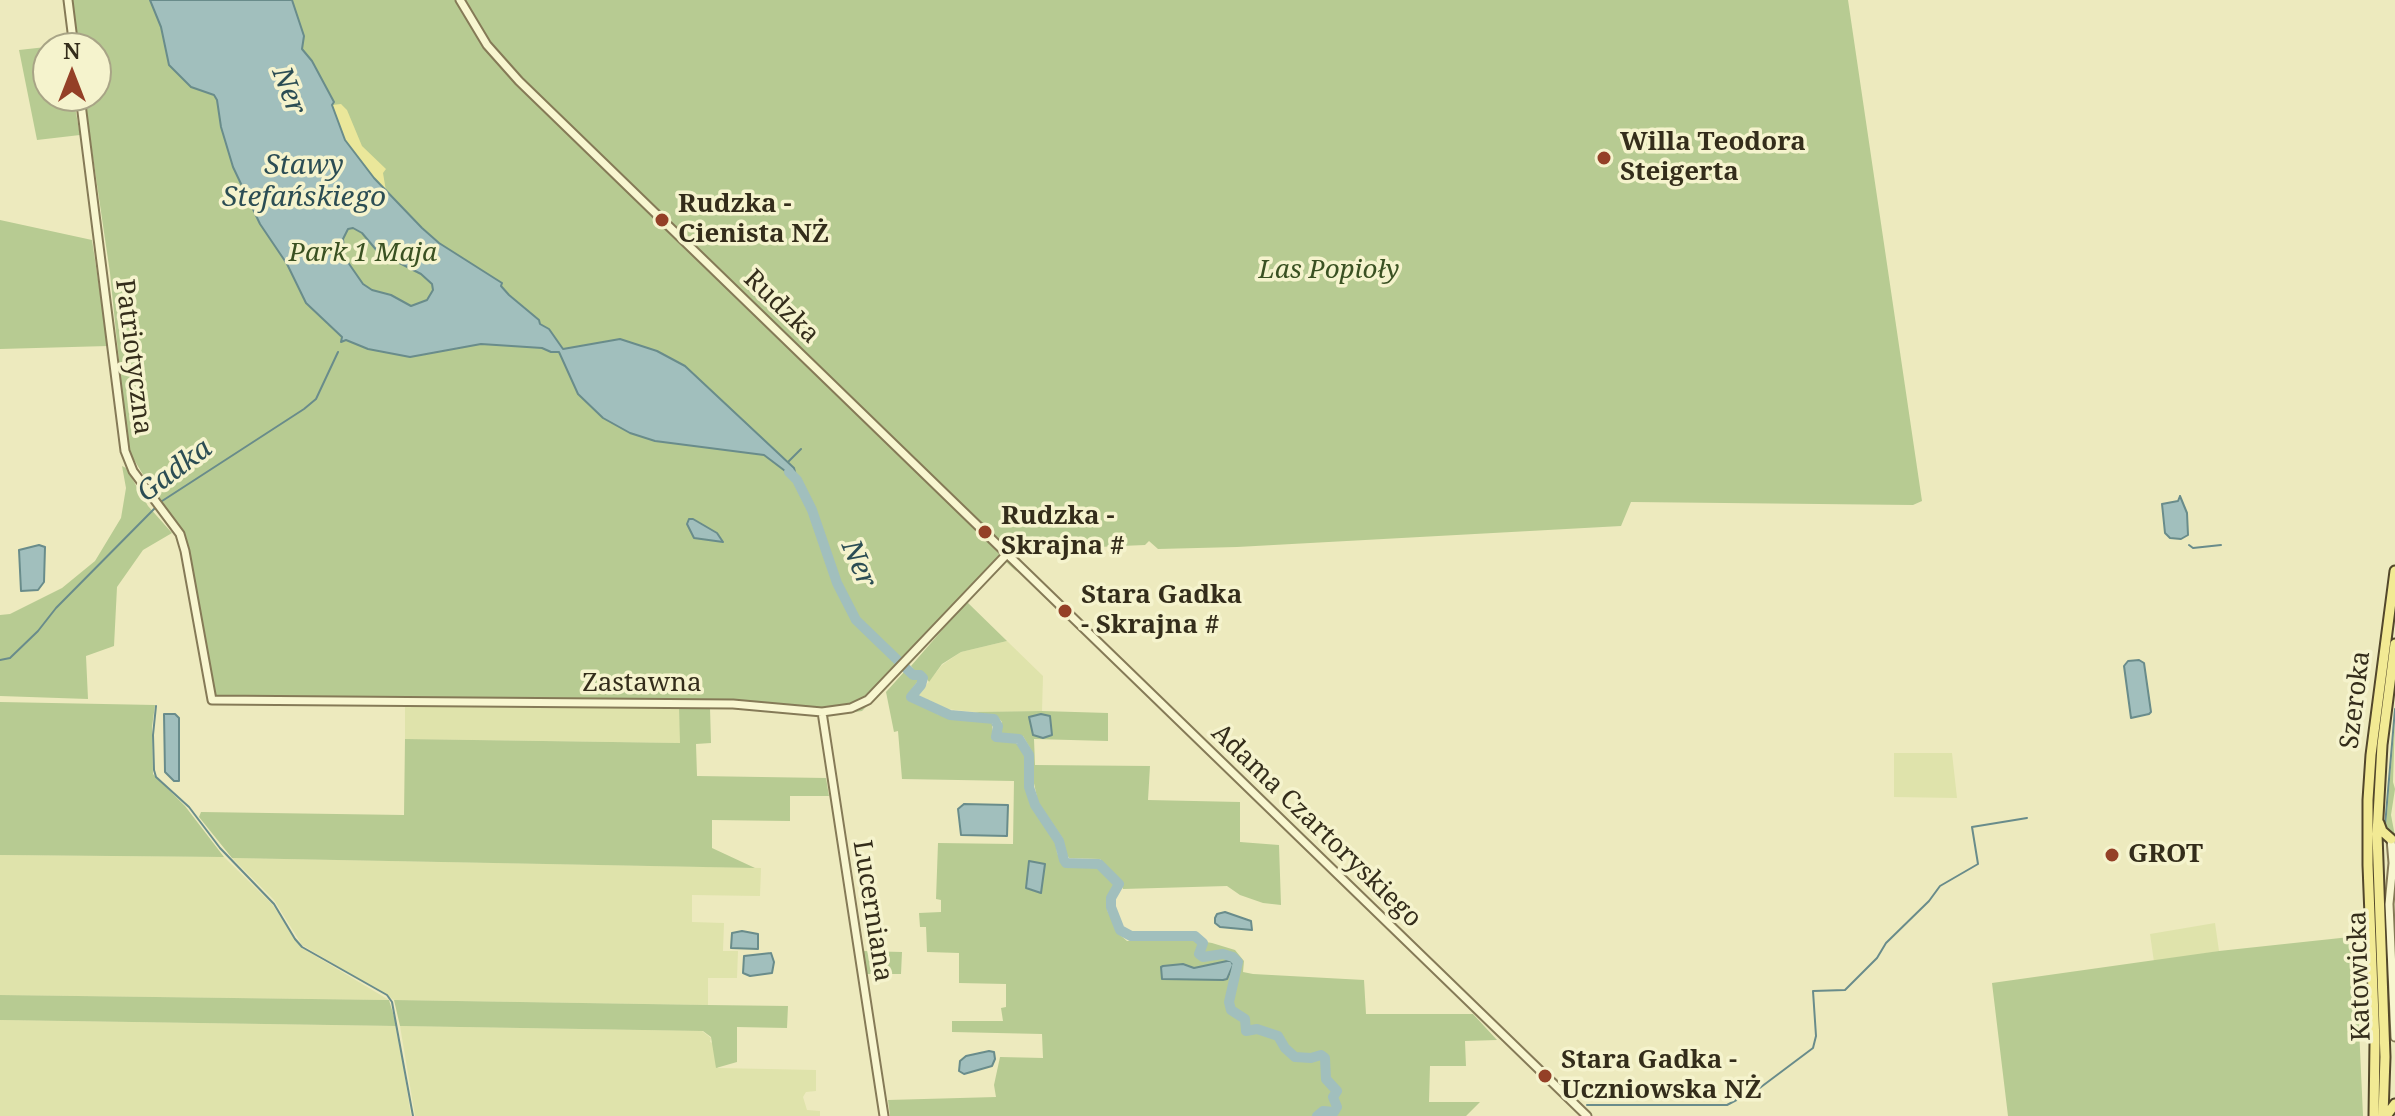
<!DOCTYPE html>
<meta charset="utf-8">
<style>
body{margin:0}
#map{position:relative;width:2395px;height:1116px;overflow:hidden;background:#edeabe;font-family:"Noto Serif",serif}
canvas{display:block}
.north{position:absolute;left:32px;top:32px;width:80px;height:80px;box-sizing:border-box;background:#f5f3cd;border:2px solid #a8a486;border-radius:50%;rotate:0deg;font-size:22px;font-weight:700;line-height:32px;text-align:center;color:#342d1b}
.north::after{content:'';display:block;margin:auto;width:28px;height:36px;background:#944027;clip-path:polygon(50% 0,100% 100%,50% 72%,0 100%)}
</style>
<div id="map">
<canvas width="2395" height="1116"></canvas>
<div class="north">N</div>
</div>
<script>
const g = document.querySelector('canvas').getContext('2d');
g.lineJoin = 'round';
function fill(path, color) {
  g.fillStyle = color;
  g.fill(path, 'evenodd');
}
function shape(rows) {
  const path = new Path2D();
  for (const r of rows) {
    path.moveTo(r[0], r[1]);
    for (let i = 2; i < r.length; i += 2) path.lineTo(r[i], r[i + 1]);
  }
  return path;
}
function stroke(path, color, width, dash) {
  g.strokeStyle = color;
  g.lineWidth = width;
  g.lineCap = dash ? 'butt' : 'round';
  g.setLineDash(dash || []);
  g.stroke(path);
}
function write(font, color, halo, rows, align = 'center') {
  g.font = font + ' "Noto Serif",serif';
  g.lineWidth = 7;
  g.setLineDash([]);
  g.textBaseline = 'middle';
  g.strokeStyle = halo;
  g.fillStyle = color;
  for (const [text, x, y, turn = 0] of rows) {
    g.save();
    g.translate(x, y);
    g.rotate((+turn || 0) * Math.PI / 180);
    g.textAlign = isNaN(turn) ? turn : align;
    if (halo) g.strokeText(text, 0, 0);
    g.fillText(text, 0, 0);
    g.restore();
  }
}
fill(shape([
 [1007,641,1043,676,1042,711,973,712,947,709,918,695,942,665,961,652],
 [405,705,679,707,681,743,405,739],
 [1894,753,1952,753,1957,798,1894,797],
 [0,855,224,857,272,904,302,948,389,1000,0,995],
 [232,858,761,868,760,896,692,895,692,922,724,923,723,951,738,951,737,978,708,978,708,1005,394,1000,302,945,274,900],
 [2215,923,2219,951,2154,962,2150,934],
 [0,1020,397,1026,411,1116,0,1116],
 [400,1026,702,1031,711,1038,710,1042,717,1045,718,1068,816,1070,816,1091,806,1092,803,1097,807,1110,820,1111,820,1116,415,1116]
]), '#dfe3ab');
fill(shape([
 [71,0,1848,0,1922,501,1913,505,1631,502,1621,526,1237,547,1158,549,1149,541,1145,545,1027,550,1017,556,1021,560,1014,558,1009,561,1017,572,1006,562,967,602,1007,641,961,652,942,664,929,682,922,671,915,671,911,666,955,615,862,711,827,716,768,708,710,708,711,743,696,744,697,776,826,778,829,796,790,796,790,821,712,820,712,848,755,868,232,858,199,817,201,812,404,815,405,739,680,743,679,708,217,703,185,539,178,525,163,507,128,450,110,273,84,96,96,96,96,48,78,48],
 [64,45,65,48,48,48,48,96,73,96,80,135,37,140,19,50],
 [0,220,92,240,108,346,0,349],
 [122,466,126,468,148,506,172,533,143,550,117,587,114,646,86,656,88,699,0,696,0,615,10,614,62,588,95,561,121,518,126,488],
 [904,672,910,678,918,678,918,681,908,694,908,700,931,708,937,714,959,720,992,723,993,740,1016,743,1024,752,1026,788,1032,808,1056,842,1057,853,1064,865,1097,867,1114,884,1109,897,1107,910,1119,934,1127,941,1189,939,1212,943,1235,950,1244,961,1243,972,1253,974,1364,980,1366,1014,1473,1014,1497,1040,1465,1041,1466,1066,1430,1066,1429,1102,1480,1102,1466,1116,890,1116,888,1100,996,1097,994,1085,1000,1057,1043,1058,1042,1034,952,1032,952,1021,1003,1021,1001,1008,1006,1007,1006,984,959,983,959,953,927,952,926,927,920,927,919,913,941,912,941,900,936,899,938,843,1013,844,1014,781,902,779,898,731,894,732,886,692],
 [0,702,155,705,152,727,153,774,185,806,224,857,0,855],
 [1042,711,1108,713,1108,741,1034,739,1035,765,1150,766,1148,800,1240,802,1240,842,1279,845,1281,905,1263,903,1240,895,1227,886,1123,889,1121,881,1100,859,1069,858,1064,850,1063,839,1038,802,1032,774,1033,753,1023,736,1001,735,1002,722,997,716,973,712],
 [2395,721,2393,782,2395,789,2391,815,2395,836,2390,835,2386,825],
 [2350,937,2356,961,2363,1116,2008,1116,1992,983,2219,951],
 [863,951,902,952,901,974,867,974],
 [0,995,389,1000,397,1026,0,1020],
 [394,1000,708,1005,788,1006,787,1028,737,1027,737,1062,716,1068,711,1037,703,1031,400,1026]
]), '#b7cb92');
fill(shape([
 [341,104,347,110,362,146,386,169,383,173,386,191,362,165,345,140,332,105]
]), '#eae79a');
const water = shape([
 [150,0,292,0,304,36,302,49,312,61,334,102,332,105,345,140,374,178,422,228,439,243,502,283,501,286,509,295,539,320,540,324,549,329,563,349,620,339,657,351,685,366,794,468,797,480,764,455,655,441,630,433,603,418,578,394,559,352,551,352,542,348,481,344,410,357,368,349,346,340,341,342,342,337,306,303,287,264,260,224,233,167,221,127,217,100,214,95,191,87,169,65,161,27,150,0],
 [353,228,362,233,378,252,421,274,432,284,433,290,427,300,411,306,391,295,372,290,363,284,345,258,343,239,348,229,353,228],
 [2180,496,2187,513,2188,535,2181,539,2170,538,2165,533,2162,504,2178,501,2180,496],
 [689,519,693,519,717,533,723,542,694,538,687,524,689,519],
 [39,545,45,547,44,582,38,590,21,591,19,550,39,545],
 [2139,660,2144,663,2151,712,2149,714,2131,718,2124,666,2128,661,2139,660],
 [164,714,175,714,179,718,179,781,174,781,165,772,164,714],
 [1041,714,1050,716,1052,735,1043,738,1033,735,1029,717,1041,714],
 [964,804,1008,805,1007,836,961,835,958,809,964,804],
 [1029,861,1045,864,1041,893,1026,888,1029,861],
 [1225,912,1251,921,1252,930,1220,927,1215,923,1215,918,1217,914,1225,912],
 [742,931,758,934,758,949,731,948,732,933,742,931],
 [771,953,774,962,772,973,750,976,743,973,744,956,771,953],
 [1227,961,1231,961,1233,965,1227,979,1223,980,1162,979,1161,967,1163,966,1183,964,1194,968,1227,961],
 [989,1051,994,1052,995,1059,992,1066,964,1074,959,1071,960,1061,966,1056,989,1051]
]);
fill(water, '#a1bfbd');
stroke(water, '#698c8b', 2);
stroke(shape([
 [788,462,801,449],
 [159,503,304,409,316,399,338,352],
 [2189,545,2193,548,2221,545],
 [0,660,10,658,38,631,56,608,155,508],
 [156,706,153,735,154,770,156,777,189,807,220,848,274,904,295,939,302,947,387,995,392,1002,413,1116],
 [2385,826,2395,709],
 [1587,1105,1727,1105,1761,1087,1813,1048,1816,1036,1813,991,1845,990,1877,958,1886,943,1929,901,1940,886,1978,864,1972,827,2027,818]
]), '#698c8b', 2);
stroke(shape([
 [789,472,797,480,812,510,837,583,856,620,913,675,920,675,923,678,921,685,911,697,950,715,994,719,998,726,996,737,1019,739,1029,755,1029,787,1035,805,1059,841,1064,860,1066,863,1099,864,1119,884,1111,898,1111,907,1120,930,1131,936,1195,936,1203,943,1199,954,1203,957,1223,954,1233,957,1238,962,1229,1002,1231,1010,1245,1019,1246,1031,1257,1029,1278,1036,1285,1048,1295,1057,1311,1058,1321,1055,1325,1058,1326,1079,1337,1091,1333,1097,1337,1107,1334,1112,1323,1111,1317,1116]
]), '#a1bfbd', 10);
const tertiary = shape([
 [68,0,74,48],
 [460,0,487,45,519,81,1587,1116],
 [80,96,125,451,133,471,180,534,185,551,212,700,733,704,822,712,851,708,868,700,1007,554],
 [822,712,884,1116],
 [2391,839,2393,863,2389,904,2395,1037]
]);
const primary = shape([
 [2379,823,2382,831,2391,839],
 [2374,1116,2375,1043,2368,865,2368,800,2371,755,2395,571],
 [2383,1116,2385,1057,2377,834,2382,745,2395,644],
 [2386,1116,2395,1104]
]);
stroke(tertiary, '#857a57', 11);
stroke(primary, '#52472b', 13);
stroke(tertiary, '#f8f6d0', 7);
stroke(primary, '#f2ea94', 9);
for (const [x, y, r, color] of [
 [1604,158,8,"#944027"],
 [662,220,8,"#944027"],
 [985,532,8,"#944027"],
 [1065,611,8,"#944027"],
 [2112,855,8,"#944027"],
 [1545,1076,8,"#944027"]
]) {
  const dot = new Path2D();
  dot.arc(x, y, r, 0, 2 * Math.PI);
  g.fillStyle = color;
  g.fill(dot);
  stroke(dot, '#f5f3cd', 3);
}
write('bold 26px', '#342d1b', '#f5f3cd', [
 ["Willa Teodora",1620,143],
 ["Steigerta",1620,173],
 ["Rudzka -",678,205],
 ["Cienista NŻ",678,235],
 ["Rudzka -",1001,517],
 ["Skrajna #",1001,547],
 ["Stara Gadka",1081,596],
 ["- Skrajna #",1081,626],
 ["GROT",2128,855],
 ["Stara Gadka -",1561,1061],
 ["Uczniowska NŻ",1561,1091]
], 'left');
write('italic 26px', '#3a5122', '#f5f3cd', [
 ["Park 1 Maja",363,254],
 ["Las Popioły",1329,271]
]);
write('26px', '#342d1b', '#f5f3cd', [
 ["Rudzka",781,307,44],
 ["Patriotyczna",133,357,83],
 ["Zastawna",642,684],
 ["Szeroka",2356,700,-83],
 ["Adama Czartoryskiego",1316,826,44],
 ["Lucerniana",872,911,81],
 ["Katowicka",2360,976,-92]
]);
write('italic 28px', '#2b4d54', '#f5f3cd', [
 ["Ner",288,91,69],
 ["Stawy",304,166],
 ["Stefańskiego",304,198],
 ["Gadka",175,471,-37],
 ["Ner",858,564,67]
]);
</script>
